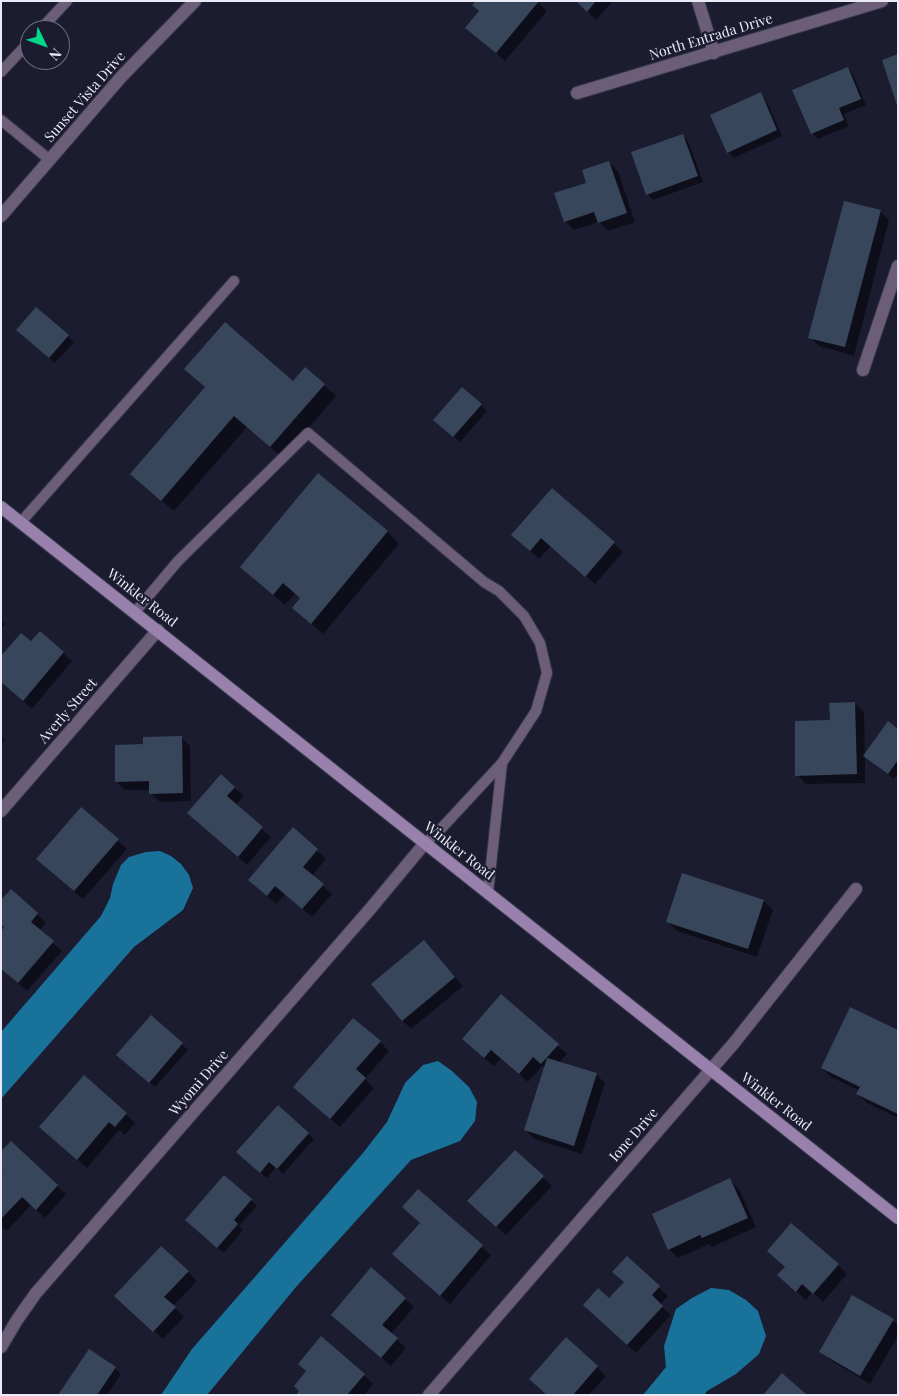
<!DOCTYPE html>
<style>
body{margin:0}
#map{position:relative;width:899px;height:1396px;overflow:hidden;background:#1c1c31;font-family:"Playfair Display",serif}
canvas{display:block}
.frame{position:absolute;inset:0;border:2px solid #e9e9f8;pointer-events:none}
.north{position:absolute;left:20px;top:20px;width:50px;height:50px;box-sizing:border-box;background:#1c1c31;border:1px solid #6e6e81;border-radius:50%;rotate:132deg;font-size:14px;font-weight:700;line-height:20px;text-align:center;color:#e9e9f8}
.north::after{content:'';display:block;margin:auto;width:18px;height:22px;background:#04d98b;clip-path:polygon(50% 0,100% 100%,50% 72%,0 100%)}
</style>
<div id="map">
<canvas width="899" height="1396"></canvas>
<div class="frame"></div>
<div class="north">N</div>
</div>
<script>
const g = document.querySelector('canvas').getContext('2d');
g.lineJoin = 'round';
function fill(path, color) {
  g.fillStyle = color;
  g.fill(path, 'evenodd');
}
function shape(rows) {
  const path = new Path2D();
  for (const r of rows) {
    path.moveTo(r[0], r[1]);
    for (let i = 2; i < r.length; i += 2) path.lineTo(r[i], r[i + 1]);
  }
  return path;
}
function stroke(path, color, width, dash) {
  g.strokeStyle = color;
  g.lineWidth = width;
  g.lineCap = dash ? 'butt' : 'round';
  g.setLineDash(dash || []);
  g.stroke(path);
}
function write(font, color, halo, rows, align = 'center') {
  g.font = font + ' "Playfair Display",serif';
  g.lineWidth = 4.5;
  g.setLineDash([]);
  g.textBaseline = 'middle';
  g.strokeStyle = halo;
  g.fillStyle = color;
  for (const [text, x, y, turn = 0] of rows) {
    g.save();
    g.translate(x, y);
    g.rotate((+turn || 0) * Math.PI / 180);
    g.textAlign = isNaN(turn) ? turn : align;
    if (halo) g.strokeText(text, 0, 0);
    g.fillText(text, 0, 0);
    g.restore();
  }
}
fill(shape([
 [160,851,171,856,181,864,189,875,193,888,183,910,134,947,1,1099,1,1032,101,916,110,898,113,884,121,865,129,857,146,852],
 [438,1061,452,1071,469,1087,477,1102,475,1121,460,1141,411,1160,296,1287,207,1395,161,1395,192,1349,363,1153,387,1122,405,1083,423,1065],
 [711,1288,729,1290,746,1300,758,1311,766,1336,759,1354,736,1374,707,1391,704,1395,643,1395,666,1367,664,1346,676,1309,692,1298]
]), '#197299');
fill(shape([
 [537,1,547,11,505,61,467,28],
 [577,1,613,1,596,20],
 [848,68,853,74,866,105,844,114,849,126,818,139,812,133],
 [760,94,766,100,782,136,734,158,728,152],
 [682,135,688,141,703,182,653,200,647,194],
 [609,162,618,171,635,222,608,231,599,222,574,230,565,221,587,183],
 [880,211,889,220,854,356,819,346,810,337],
 [36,309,74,342,55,363,24,336],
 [294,383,324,385,336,396,283,458,247,427,174,511,143,486,206,388],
 [462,388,487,411,460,442,441,425],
 [318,475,388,532,399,544,323,634,294,608,301,599,295,594,285,605,253,578],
 [513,535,614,543,623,552,595,584,551,546,539,559],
 [1,621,5,624,1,628],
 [31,643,63,653,72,661,32,709,1,682],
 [855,703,864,712,865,756,898,730,898,773,894,779,865,756,865,783,806,784,797,775],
 [1,737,5,740,1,745],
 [181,737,190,746,191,801,160,802,151,793,151,790,125,790,116,781,144,745],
 [221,776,244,796,236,805,271,837,247,865,198,822],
 [82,809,127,849,83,899,47,868],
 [293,829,326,859,312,876,332,894,312,917,285,894,276,904,249,880],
 [764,901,773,910,757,957,677,931,668,922],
 [37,914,46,923,39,931,62,951,27,991,1,969,1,933],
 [424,942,463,986,411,1029,402,1020],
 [501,995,567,1054,559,1063,596,1074,605,1083,582,1154,534,1139,526,1130,546,1068,543,1065,528,1082,501,1058,494,1066,472,1048],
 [898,1031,898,1118,867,1103,858,1094,860,1091,831,1077,822,1068],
 [380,1042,389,1051,365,1079,374,1088,340,1127,304,1096],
 [182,1044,188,1050,155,1087,124,1060],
 [126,1114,135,1123,125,1135,119,1130,87,1168,50,1136],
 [308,1133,314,1139,283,1174,276,1167,267,1178,244,1158],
 [516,1151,552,1186,506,1235,478,1209],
 [1,1173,57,1186,66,1194,45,1218,31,1205,7,1231,1,1225],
 [730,1180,739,1189,756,1227,712,1247,709,1244,678,1258,669,1249],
 [418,1191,491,1255,450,1304,403,1263,421,1223],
 [251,1200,257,1206,239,1226,243,1230,224,1253,192,1226],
 [768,1251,838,1265,847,1274,823,1302,812,1292,806,1300,788,1284,786,1268],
 [627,1258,668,1296,660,1305,671,1315,636,1353,593,1314,625,1282],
 [188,1272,197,1281,173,1306,184,1317,163,1339,125,1305],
 [405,1299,414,1307,391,1334,406,1348,391,1366,341,1323],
 [893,1320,898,1325,898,1336,870,1384,830,1360,821,1351],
 [597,1367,606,1376,589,1395,547,1395],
 [115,1368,121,1374,107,1395,60,1395],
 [364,1375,373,1384,364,1395,298,1395]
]), '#0007');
fill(shape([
 [476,1,539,1,496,53,465,28,479,11,472,5],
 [576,1,596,1,587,12],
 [898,54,898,105,897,105,882,60],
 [848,67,861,99,839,108,844,120,811,134,792,90],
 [761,92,777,130,727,153,710,115],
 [683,134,698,176,646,195,631,152],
 [609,161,627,213,598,223,594,212,564,222,554,193,586,183,582,170],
 [844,201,881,210,845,347,808,338],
 [36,307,69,335,49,358,16,330],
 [225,322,293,381,305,367,325,384,270,447,234,416,161,501,130,474,205,387,184,369],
 [462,387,482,404,453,437,433,420],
 [318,473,388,531,311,624,292,608,300,598,283,583,273,595,240,567],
 [552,488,615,542,585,577,541,538,530,551,511,535],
 [40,631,64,652,23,701,1,682,1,656,21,633,31,641],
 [855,702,857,774,795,776,795,721,830,720,829,703],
 [888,721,898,729,898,760,888,774,863,756],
 [182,736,183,793,149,794,149,781,115,782,115,745,143,744,143,737],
 [221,774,235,787,227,796,263,827,238,857,187,813],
 [81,807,119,839,74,891,36,859],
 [293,827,318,849,303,867,324,884,302,909,275,886,267,896,248,880],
 [682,873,764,900,748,949,666,922],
 [11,889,38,913,31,922,54,941,18,983,1,969,1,931,4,927,1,924,1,900],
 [424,940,455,977,402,1021,371,984],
 [501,994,559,1044,541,1064,533,1057,519,1074,491,1050,484,1058,462,1039],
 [850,1007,898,1030,898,1114,856,1094,860,1087,821,1068],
 [151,1015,183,1043,149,1083,116,1055],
 [353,1018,381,1041,356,1069,366,1078,330,1119,293,1087],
 [547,1058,597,1073,574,1146,524,1130],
 [84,1075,127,1113,115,1127,109,1122,77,1160,39,1127],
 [278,1105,309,1133,277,1169,269,1162,260,1173,236,1152],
 [11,1141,58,1185,36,1210,22,1197,1,1219,1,1171,3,1169,1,1168,1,1151],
 [515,1150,544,1176,496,1227,467,1201],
 [224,1175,252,1199,234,1220,238,1224,217,1248,185,1220],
 [730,1178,748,1218,702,1238,700,1235,668,1250,652,1214],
 [418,1189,483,1245,440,1296,392,1254,420,1223,402,1207],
 [791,1223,839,1264,813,1294,802,1284,796,1292,777,1275,785,1267,767,1251],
 [161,1246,189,1271,164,1297,176,1307,153,1332,114,1296],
 [627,1256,660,1286,652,1295,663,1306,627,1345,583,1305,598,1288,609,1298,624,1282,612,1272],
 [371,1267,406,1298,382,1325,398,1338,381,1358,331,1315],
 [852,1295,894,1319,860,1376,819,1352],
 [321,1336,365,1374,347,1395,296,1395,299,1391,294,1386,306,1371,298,1364],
 [566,1337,598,1366,573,1395,547,1395,529,1379],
 [89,1349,116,1367,97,1395,58,1395],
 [782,1373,807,1395,763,1395]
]), '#38465b');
const lane = shape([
 [40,30,67,1],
 [1,72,30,41],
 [1,120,50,160],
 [21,522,234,281],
 [135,612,178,561,308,433,484,582,499,591,524,616,540,643,547,673,536,711,502,763,438,832,425,843],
 [488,893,502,763]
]);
const street = shape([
 [698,1,714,53],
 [577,93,882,1],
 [1,216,122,76,195,1],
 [863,370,898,266],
 [1,811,158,630],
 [1,1347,17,1320,36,1293,371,908,425,843],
 [429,1395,734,1043,856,889]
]);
const secondary = shape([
 [1,507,898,1218]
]);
stroke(lane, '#39394d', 12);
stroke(street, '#39394d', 14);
stroke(secondary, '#39394d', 14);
stroke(lane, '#6c5e79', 10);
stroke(street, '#6c5e79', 12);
stroke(secondary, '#9881ac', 12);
write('14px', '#e9e9f8', '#1c1c31', [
 ["North Entrada Drive",711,37,-17],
 ["Sunset Vista Drive",85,97,-49],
 ["Winkler Road",142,598,38],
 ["Averly Street",68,711,-49],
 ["Winkler Road",459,851,38],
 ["Wyomi Drive",199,1083,-49],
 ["Winkler Road",776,1102,38],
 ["Ione Drive",634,1135,-49]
]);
</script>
